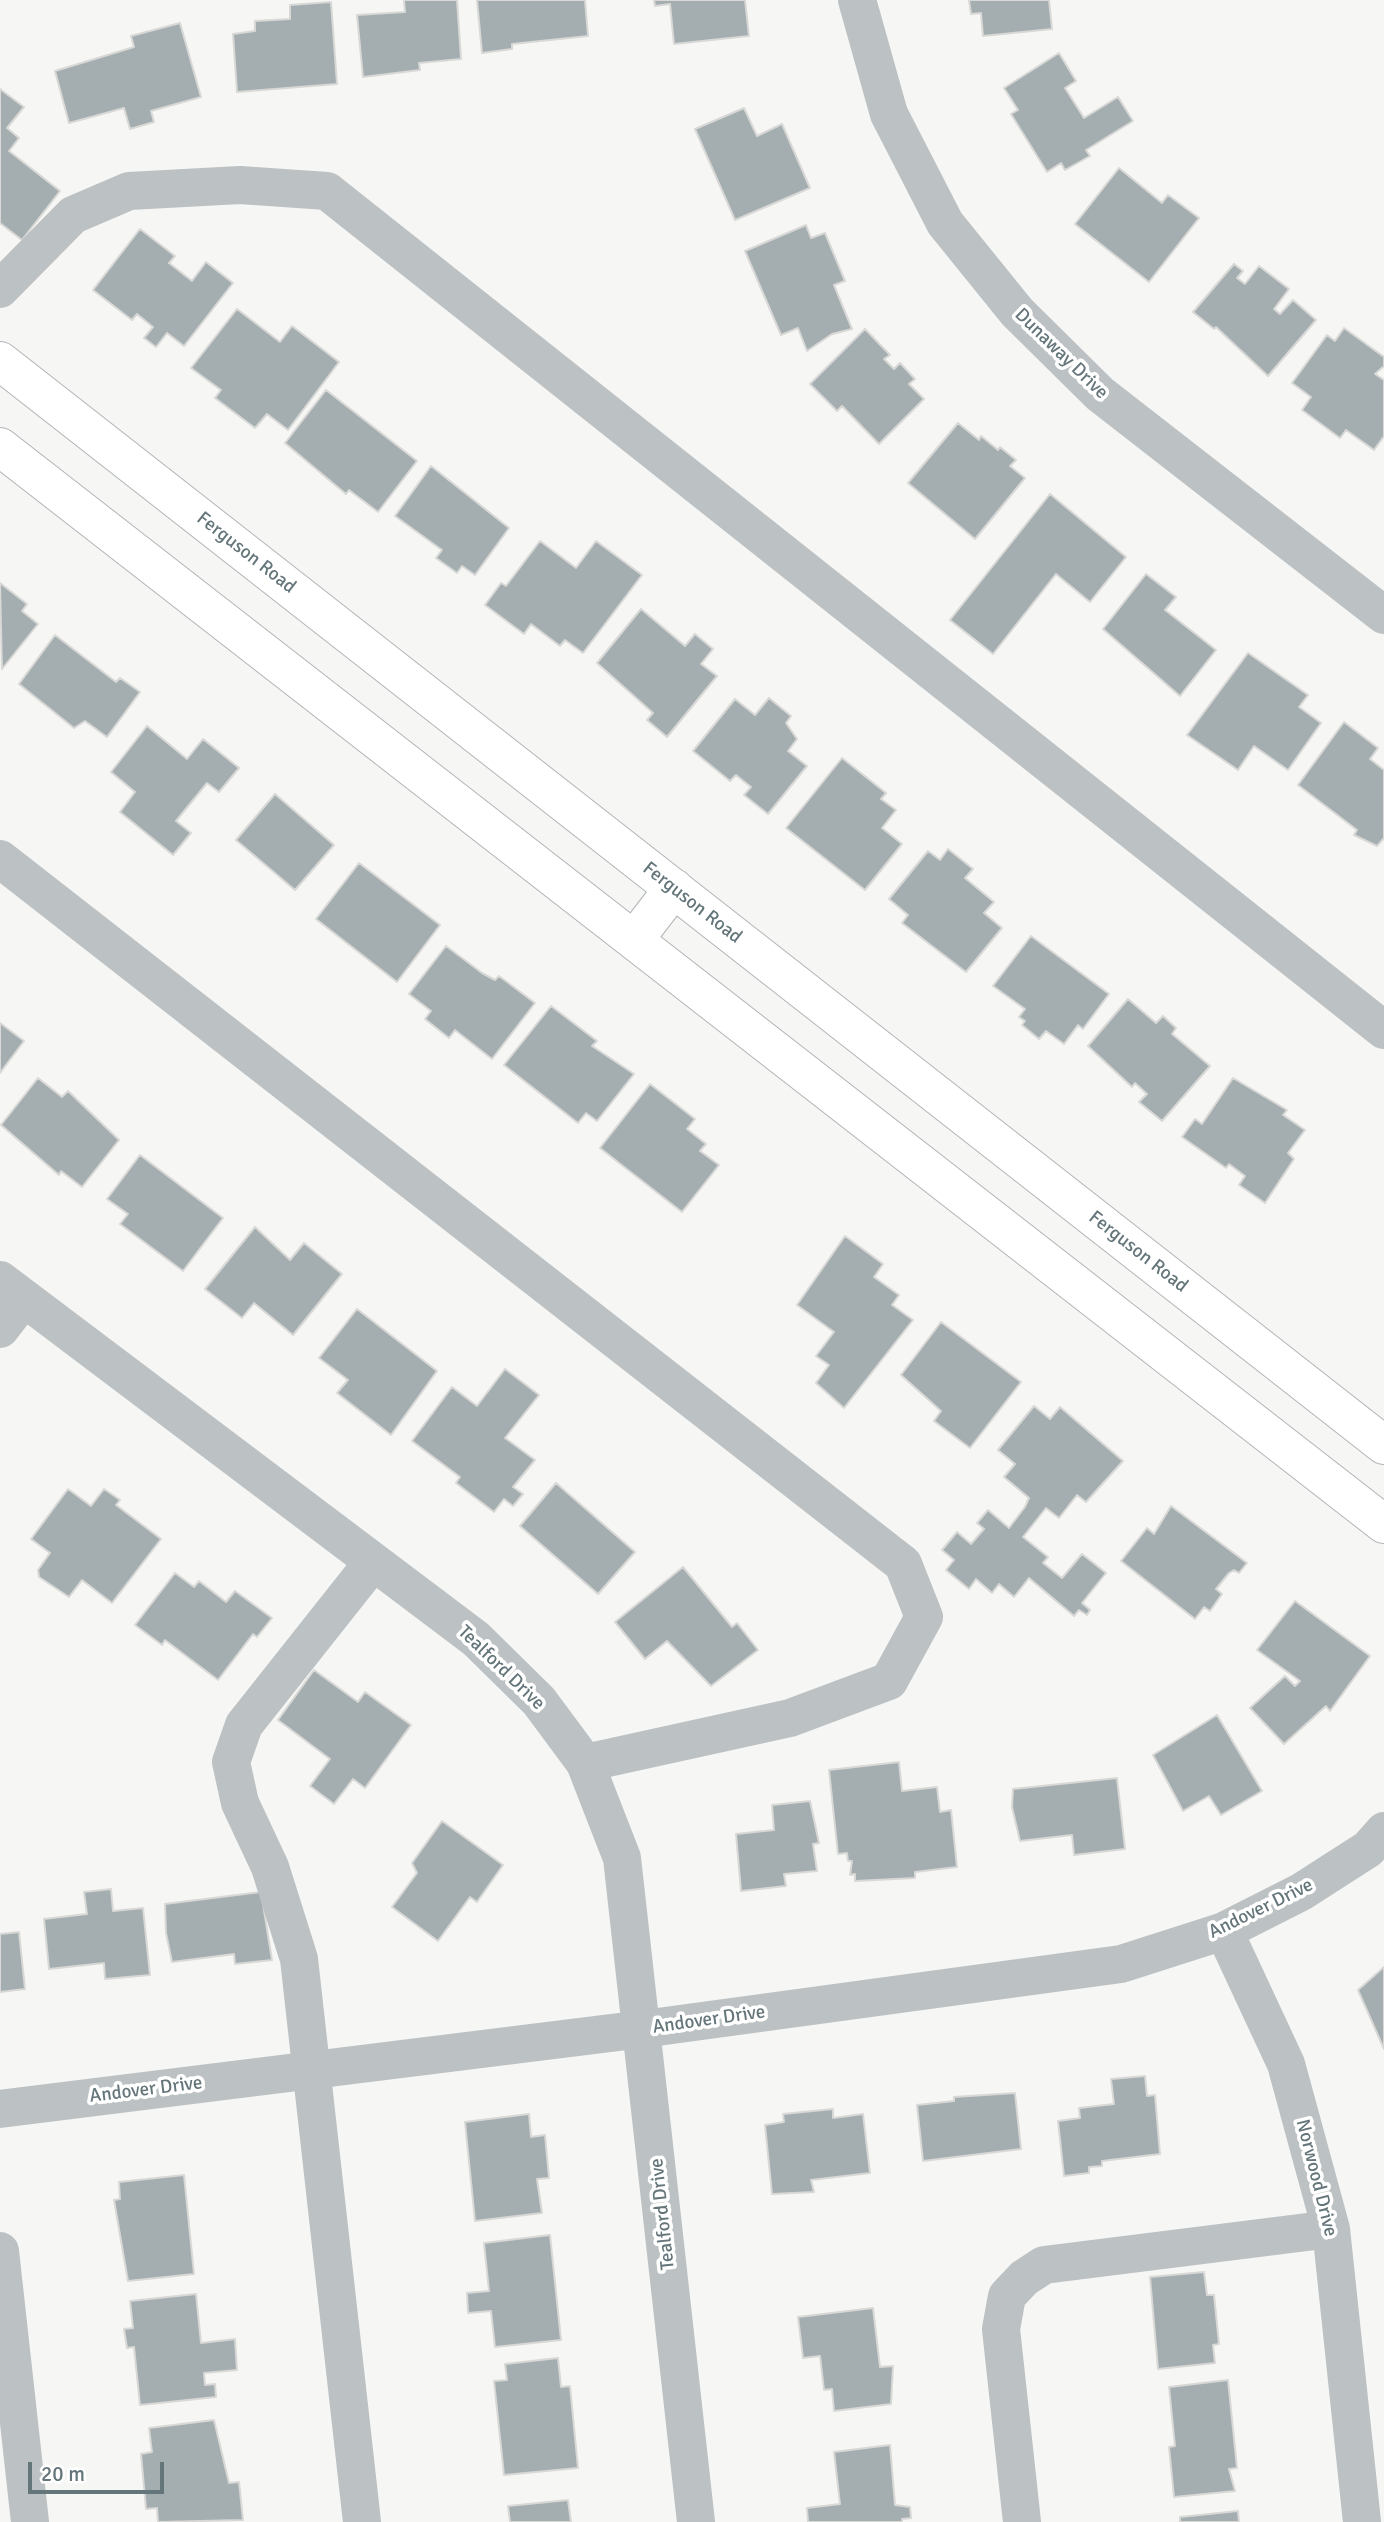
<!DOCTYPE html>
<style>
body{margin:0}
#map{position:relative;width:1384px;height:2522px;overflow:hidden;background:#f6f6f4;font-family:Signika,sans-serif}
canvas{display:block}
.scale{position:absolute;left:28px;top:2462px;width:136px;height:32px;box-sizing:border-box;border:4px solid #65767b;border-top:0;padding-left:9px;font-size:21px;line-height:24px;white-space:nowrap;color:#65767b;-webkit-text-stroke:5px #fff;paint-order:stroke}
</style>
<div id="map">
<canvas width="1384" height="2522"></canvas>
<div class="scale">20 m</div>
</div>
<script>
const g = document.querySelector('canvas').getContext('2d');
g.lineJoin = 'round';
function fill(path, color) {
  g.fillStyle = color;
  g.fill(path, 'evenodd');
}
function shape(rows) {
  const path = new Path2D();
  for (const r of rows) {
    path.moveTo(r[0], r[1]);
    for (let i = 2; i < r.length; i += 2) path.lineTo(r[i], r[i + 1]);
  }
  return path;
}
function stroke(path, color, width, dash) {
  g.strokeStyle = color;
  g.lineWidth = width;
  g.lineCap = dash ? 'butt' : 'round';
  g.setLineDash(dash || []);
  g.stroke(path);
}
function write(font, color, halo, rows, align = 'center') {
  g.font = font + ' Signika,sans-serif';
  g.lineWidth = 7;
  g.setLineDash([]);
  g.textBaseline = 'middle';
  g.strokeStyle = halo;
  g.fillStyle = color;
  for (const [text, x, y, turn = 0] of rows) {
    g.save();
    g.translate(x, y);
    g.rotate((+turn || 0) * Math.PI / 180);
    g.textAlign = isNaN(turn) ? turn : align;
    if (halo) g.strokeText(text, 0, 0);
    g.fillText(text, 0, 0);
    g.restore();
  }
}
const building = shape([
 [404,0,457,0,461,59,419,63,420,70,363,77,357,15,405,12,404,0],
 [477,0,585,0,588,36,512,44,512,49,482,53,477,0],
 [654,0,745,0,749,36,674,44,670,4,655,6,654,0],
 [969,0,1049,0,1052,29,983,36,981,13,971,14,969,0],
 [331,2,337,84,237,92,233,34,255,31,255,21,290,19,290,5,331,2],
 [180,23,201,97,151,111,154,122,130,129,124,108,69,123,55,71,134,47,131,36,180,23],
 [1059,53,1076,81,1065,88,1084,118,1118,97,1133,121,1086,150,1090,156,1065,170,1061,163,1047,172,1011,114,1018,110,1004,88,1059,53],
 [0,89,24,107,7,128,19,138,9,151,60,191,22,240,0,223,0,89],
 [744,108,757,136,782,124,810,188,735,220,695,129,744,108],
 [1119,168,1162,203,1168,195,1199,218,1149,282,1075,224,1119,168],
 [806,225,811,238,825,233,845,281,834,285,852,329,832,334,807,351,798,328,781,335,745,251,806,225],
 [140,229,175,256,169,263,192,281,206,262,233,283,184,346,167,333,156,347,144,338,153,327,137,314,132,320,93,290,140,229],
 [1234,264,1243,271,1237,278,1245,284,1259,266,1289,289,1274,309,1280,314,1293,300,1316,320,1268,376,1216,327,1214,329,1193,312,1234,264],
 [237,309,280,342,292,326,339,362,288,430,267,414,255,428,215,398,221,390,191,368,237,309],
 [1344,328,1384,357,1384,366,1375,374,1384,380,1384,436,1374,450,1346,430,1340,438,1302,410,1311,397,1292,383,1327,335,1335,341,1344,328],
 [865,329,890,355,884,359,894,369,900,363,915,379,909,384,924,399,879,444,842,406,837,411,810,384,865,329],
 [326,390,417,461,378,512,349,490,346,494,285,443,326,390],
 [958,423,979,440,981,436,998,450,1000,447,1016,460,1010,466,1025,478,975,539,908,483,958,423],
 [431,466,509,528,475,575,462,566,457,573,436,558,442,550,395,516,431,466],
 [1050,494,1126,557,1090,602,1056,574,993,654,950,620,1050,494],
 [540,541,576,568,596,541,642,575,583,653,565,640,560,646,531,624,524,634,485,605,501,583,506,586,540,541],
 [1146,574,1176,597,1165,610,1216,650,1180,696,1103,629,1146,574],
 [0,583,27,604,22,611,38,624,2,669,0,583],
 [641,609,685,646,695,634,713,649,701,664,717,676,667,737,647,720,653,713,597,663,641,609],
 [55,635,116,682,120,678,140,692,107,737,85,721,74,728,19,684,55,635],
 [1248,653,1308,695,1299,707,1321,723,1288,770,1254,746,1238,770,1187,735,1248,653],
 [769,698,791,716,786,723,797,739,788,751,807,766,768,814,744,795,751,787,736,775,730,781,693,751,735,699,755,715,769,698],
 [1344,722,1378,748,1370,759,1384,770,1384,838,1377,846,1354,835,1357,830,1298,785,1344,722],
 [147,726,187,759,203,739,239,768,219,792,207,783,176,821,191,833,173,855,120,812,135,792,111,772,147,726],
 [842,758,886,793,881,799,896,810,882,828,902,844,865,890,786,828,842,758],
 [275,794,334,845,295,890,236,840,275,794],
 [948,849,973,869,965,878,994,902,984,913,1002,928,966,972,902,923,908,915,889,899,928,851,940,860,948,849],
 [359,863,440,925,397,982,316,919,359,863],
 [1031,936,1109,994,1083,1029,1078,1025,1064,1044,1046,1031,1039,1039,1022,1025,1025,1021,1019,1017,1025,1009,993,986,1031,936],
 [446,946,482,973,495,980,499,976,535,1003,492,1059,455,1030,449,1038,425,1019,431,1011,409,994,446,946],
 [1128,999,1156,1023,1163,1016,1176,1028,1172,1034,1210,1066,1162,1121,1139,1102,1147,1094,1135,1083,1132,1087,1088,1046,1128,999],
 [551,1006,597,1041,592,1046,634,1074,597,1121,586,1113,578,1123,504,1065,551,1006],
 [0,1023,24,1041,0,1073,0,1023],
 [38,1078,62,1097,68,1091,119,1140,82,1187,61,1171,59,1175,1,1125,38,1078],
 [1233,1078,1287,1110,1283,1115,1305,1130,1288,1153,1294,1159,1265,1203,1239,1185,1245,1176,1229,1164,1226,1168,1182,1137,1195,1119,1202,1124,1233,1078],
 [650,1084,695,1119,687,1129,706,1144,700,1151,719,1165,682,1212,600,1148,650,1084],
 [140,1155,223,1218,183,1271,120,1224,128,1214,107,1199,140,1155],
 [255,1227,290,1260,304,1243,342,1274,293,1335,254,1303,242,1318,205,1289,255,1227],
 [845,1236,883,1264,874,1277,899,1295,892,1305,913,1320,844,1408,816,1383,829,1365,816,1356,834,1332,797,1305,845,1236],
 [357,1309,437,1371,391,1435,337,1393,348,1380,319,1358,357,1309],
 [941,1322,1021,1382,970,1448,934,1421,941,1411,901,1375,941,1322],
 [505,1369,539,1395,505,1438,535,1460,513,1487,523,1494,513,1506,504,1499,494,1512,456,1483,460,1477,412,1441,452,1387,477,1406,505,1369],
 [1034,1406,1050,1419,1060,1407,1123,1461,1086,1502,1077,1495,1059,1518,1046,1508,1023,1537,1048,1557,1043,1563,1062,1578,1082,1554,1106,1573,1082,1603,1090,1610,1087,1615,1079,1610,1074,1616,1029,1578,1014,1597,999,1584,992,1593,976,1579,969,1589,946,1570,954,1560,942,1550,957,1532,971,1544,984,1529,977,1523,988,1510,1009,1528,1025,1507,1029,1498,1004,1477,1015,1464,998,1450,1034,1406],
 [556,1483,635,1552,598,1594,520,1526,556,1483],
 [68,1489,91,1506,104,1489,120,1500,116,1505,161,1539,112,1603,82,1580,69,1597,39,1577,38,1570,50,1553,31,1539,68,1489],
 [1171,1506,1247,1563,1239,1573,1234,1570,1229,1573,1216,1589,1222,1594,1210,1611,1204,1607,1195,1619,1121,1561,1147,1528,1154,1534,1171,1506],
 [683,1567,732,1627,737,1623,758,1650,711,1686,667,1641,645,1659,615,1622,683,1567],
 [175,1573,194,1587,199,1581,226,1602,235,1591,272,1618,257,1637,253,1634,218,1680,165,1640,162,1645,135,1625,175,1573],
 [1295,1601,1370,1656,1330,1711,1326,1706,1284,1744,1250,1708,1285,1676,1295,1686,1300,1681,1257,1650,1295,1601],
 [314,1670,358,1702,365,1692,411,1725,365,1788,353,1779,334,1804,310,1786,330,1759,278,1720,314,1670],
 [1217,1715,1262,1791,1221,1815,1209,1796,1183,1811,1153,1755,1217,1715],
 [899,1762,902,1791,937,1787,940,1812,951,1810,957,1867,915,1872,915,1878,855,1881,855,1874,850,1875,852,1861,848,1861,847,1853,838,1854,829,1770,899,1762],
 [1117,1778,1125,1849,1074,1855,1072,1835,1020,1841,1012,1807,1013,1789,1117,1778],
 [810,1801,819,1843,813,1844,817,1871,784,1874,786,1886,741,1891,736,1834,774,1830,772,1805,810,1801],
 [442,1821,503,1865,477,1902,470,1897,438,1941,392,1907,417,1873,412,1863,442,1821],
 [111,1889,113,1911,143,1908,150,1975,105,1979,104,1963,49,1969,44,1919,87,1914,84,1892,111,1889],
 [261,1892,272,1960,235,1964,234,1954,172,1962,166,1933,165,1904,261,1892],
 [19,1932,25,1989,0,1992,0,1934,19,1932],
 [1384,1967,1384,2049,1358,1990,1384,1967],
 [1145,2076,1147,2096,1155,2095,1160,2154,1102,2161,1102,2166,1089,2167,1089,2173,1064,2176,1058,2121,1080,2118,1079,2108,1114,2104,1111,2079,1145,2076],
 [1015,2093,1021,2149,923,2161,917,2105,954,2101,954,2097,1015,2093],
 [833,2109,833,2118,863,2114,870,2173,811,2180,814,2192,772,2194,765,2125,784,2122,783,2114,833,2109],
 [529,2114,531,2137,545,2135,549,2178,537,2179,542,2213,475,2221,465,2122,529,2114],
 [184,2175,194,2274,128,2281,114,2200,120,2199,119,2182,184,2175],
 [550,2235,561,2340,495,2347,491,2311,468,2313,467,2293,489,2291,484,2243,550,2235],
 [1204,2272,1207,2295,1214,2295,1219,2344,1213,2345,1215,2363,1158,2369,1150,2277,1204,2272],
 [196,2294,201,2343,235,2339,237,2370,204,2373,205,2385,215,2384,216,2397,140,2405,134,2347,127,2348,124,2329,133,2328,130,2301,196,2294],
 [873,2308,880,2367,893,2366,891,2404,834,2411,832,2389,824,2390,820,2356,803,2358,798,2317,873,2308],
 [558,2358,561,2387,570,2386,578,2468,504,2475,494,2381,507,2380,505,2364,558,2358],
 [1228,2380,1237,2468,1229,2469,1235,2491,1174,2497,1169,2447,1175,2446,1169,2387,1228,2380],
 [214,2420,229,2483,239,2482,243,2520,158,2522,157,2508,146,2509,141,2454,152,2452,149,2428,214,2420],
 [890,2445,895,2505,910,2507,911,2518,902,2519,902,2522,808,2522,807,2508,840,2504,834,2452,890,2445],
 [568,2500,571,2522,510,2522,508,2506,568,2500],
 [1238,2511,1239,2522,1180,2522,1180,2517,1238,2511]
]);
fill(building, '#a4adb0');
stroke(building, '#d8d8d6', 2);
const major = shape([
 [0,361,1384,1445],
 [0,447,1384,1524],
 [634,940,674,888]
]);
stroke(major, '#b0b5b7', 40);
stroke(shape([
 [857,0,889,114,945,223,1017,312,1100,394,1384,615],
 [0,289,73,215,129,191,240,185,327,191,1384,1030],
 [0,859,903,1564,924,1617,889,1681,790,1718,585,1763],
 [0,1280,476,1639,539,1701,585,1763,622,1858,696,2522],
 [0,1329,24,1298],
 [1224,1931,1286,2064,1331,2229,1362,2522],
 [0,2109,643,2029,1121,1964,1224,1931,1301,1892,1368,1849,1384,1831],
 [0,2251,30,2522],
 [362,2522,299,1959,270,1867,240,1803,231,1762,244,1725,373,1562],
 [1022,2522,1001,2329,1007,2296,1024,2278,1044,2265,1331,2229]
]), '#bcc1c3', 38);
stroke(major, '#fff', 38);
write('19px', '#65767b', '#fff', [
 ["Dunaway Drive",1061,354,44],
 ["Ferguson Road",246,553,38],
 ["Ferguson Road",692,903,38],
 ["Ferguson Road",1138,1252,38],
 ["Tealford Drive",501,1668,44],
 ["Andover Drive",1261,1909,-26],
 ["Andover Drive",709,2020,-8],
 ["Andover Drive",146,2090,-7],
 ["Norwood Drive",1316,2178,76],
 ["Tealford Drive",663,2214,-96]
]);
</script>
